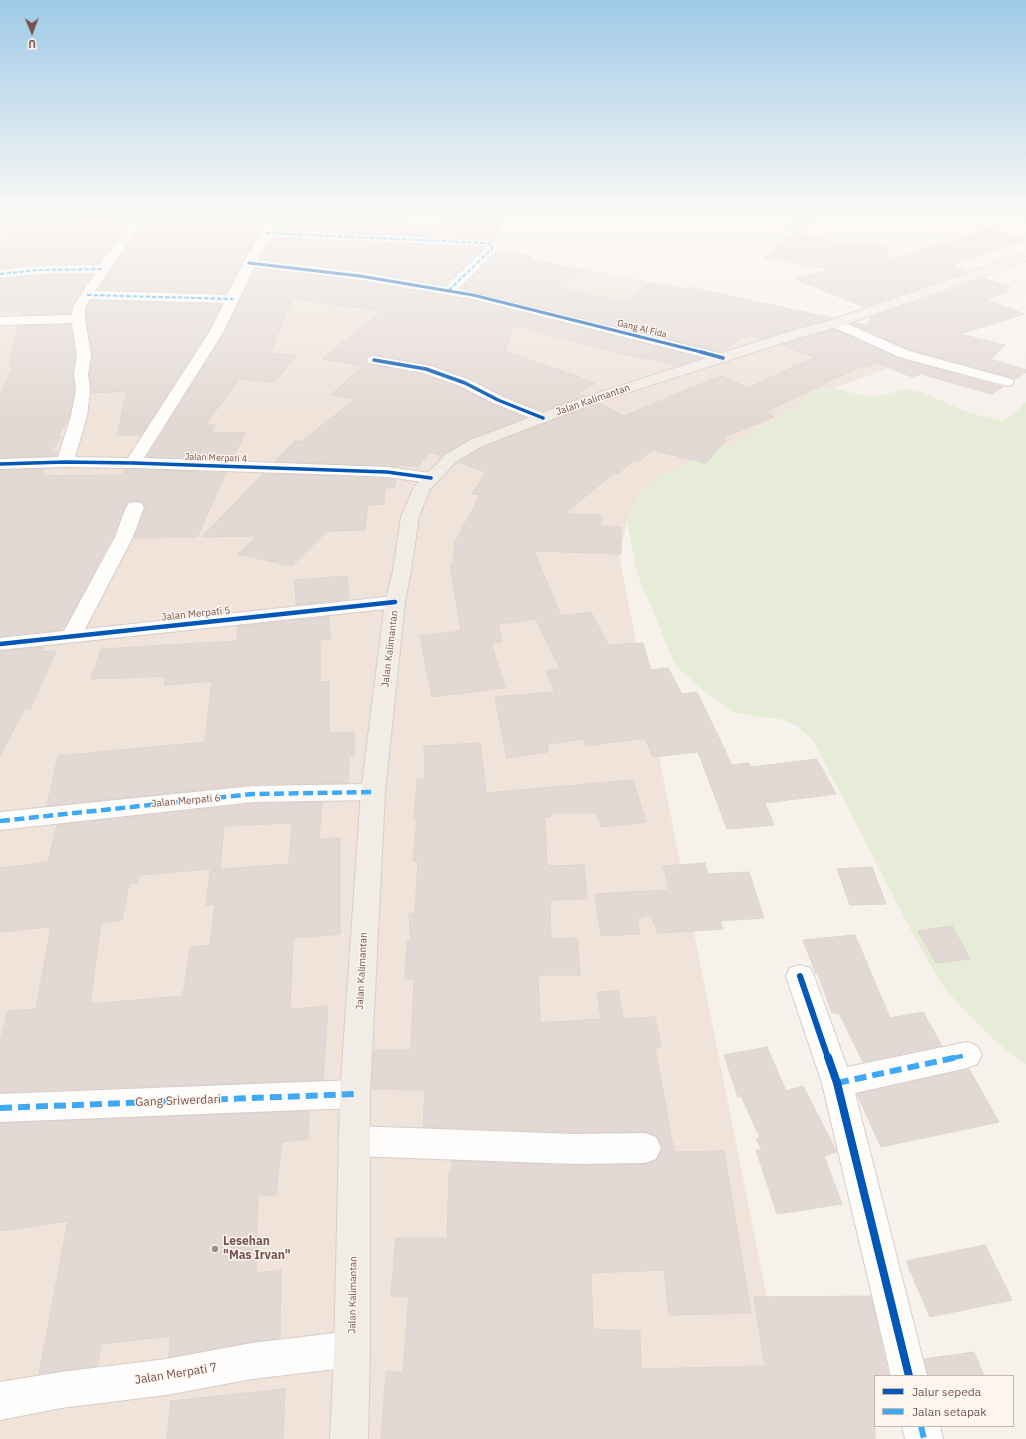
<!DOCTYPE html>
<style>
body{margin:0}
#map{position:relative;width:1026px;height:1439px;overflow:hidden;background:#f7f1ec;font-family:"IBM Plex Sans",sans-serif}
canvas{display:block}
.legend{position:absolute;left:874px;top:1375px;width:140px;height:52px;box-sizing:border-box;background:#fef5ee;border:1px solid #c7b5ae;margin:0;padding:5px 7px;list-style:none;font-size:12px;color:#74554e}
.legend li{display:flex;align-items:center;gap:8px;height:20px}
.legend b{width:20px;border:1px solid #c7b5ae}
.north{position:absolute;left:12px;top:12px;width:40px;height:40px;-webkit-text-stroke:3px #fef5ee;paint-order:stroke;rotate:179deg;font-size:11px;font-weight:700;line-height:16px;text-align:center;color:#74554e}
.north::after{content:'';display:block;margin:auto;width:14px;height:18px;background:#74554e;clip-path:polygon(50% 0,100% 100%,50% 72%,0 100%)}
</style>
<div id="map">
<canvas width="1026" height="1439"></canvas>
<ul class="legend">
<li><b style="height:5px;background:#0057b8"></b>Jalur sepeda</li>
<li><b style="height:5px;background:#3fa9f5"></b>Jalan setapak</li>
</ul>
<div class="north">U</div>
</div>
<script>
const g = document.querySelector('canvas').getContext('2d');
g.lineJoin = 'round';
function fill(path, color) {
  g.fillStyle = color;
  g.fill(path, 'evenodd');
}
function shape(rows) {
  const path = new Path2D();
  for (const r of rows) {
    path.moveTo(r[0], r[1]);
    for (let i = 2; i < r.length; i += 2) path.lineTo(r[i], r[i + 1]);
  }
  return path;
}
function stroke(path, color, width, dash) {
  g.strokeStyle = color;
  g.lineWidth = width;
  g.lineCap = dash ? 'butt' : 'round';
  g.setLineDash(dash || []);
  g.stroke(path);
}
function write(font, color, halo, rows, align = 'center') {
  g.font = font + ' "IBM Plex Sans",sans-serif';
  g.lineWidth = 3;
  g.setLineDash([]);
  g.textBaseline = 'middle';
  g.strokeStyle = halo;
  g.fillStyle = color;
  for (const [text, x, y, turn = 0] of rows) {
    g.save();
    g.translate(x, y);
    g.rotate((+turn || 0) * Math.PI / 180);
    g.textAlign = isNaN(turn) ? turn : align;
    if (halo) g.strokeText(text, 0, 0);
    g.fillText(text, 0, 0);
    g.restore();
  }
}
fill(shape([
 [0,214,397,214,430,240,691,289,937,351,834,388,822,388,798,405,736,442,662,474,638,495,627,522,619,556,795,1439,0,1439]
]), '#efe3da');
fill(shape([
 [822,388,834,388,869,397,880,396,906,389,923,392,969,413,1003,421,1018,411,1026,401,1026,1065,994,1040,946,991,917,942,814,742,797,726,781,719,759,717,733,712,706,693,675,665,637,573,627,522,638,495,662,474,736,442,798,405]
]), '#e7ecd8');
const building = shape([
 [239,214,269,214,226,293,98,290,147,216,190,215,184,225,228,225,239,214],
 [283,214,393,215,388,224,438,226,445,214,473,215,479,218,489,218,494,216,505,217,493,241,484,238,276,229,283,214],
 [104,216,132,216,99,264,38,264,0,268,0,245,26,220,100,221,104,216],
 [989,229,1025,240,951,265,967,272,864,307,795,279,831,269,764,258,780,242,794,232,836,242,885,245,890,260,989,229],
 [271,239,483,247,484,248,445,285,360,271,259,259,271,239],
 [498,251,532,256,528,260,585,270,561,288,627,303,648,283,686,289,689,287,833,318,762,339,750,335,746,338,742,337,721,352,461,288,498,251],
 [255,269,360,281,473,300,702,358,677,366,646,357,643,359,513,325,505,351,595,383,577,393,584,396,543,411,504,396,471,379,432,365,374,355,369,356,366,361,369,364,423,374,459,387,492,404,525,418,469,439,442,456,429,452,418,467,399,465,398,467,275,461,295,441,301,442,356,399,331,395,363,366,322,359,382,311,292,299,270,353,296,356,274,382,239,379,205,425,215,425,211,432,245,433,232,460,147,457,225,332,255,269],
 [92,275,72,306,71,314,20,315,21,311,0,311,0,279,38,276,92,275],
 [984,278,1010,287,1003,289,1009,292,986,299,1024,314,960,334,1005,345,991,359,1026,370,1026,372,1014,380,1012,378,910,350,851,324,855,323,868,325,871,317,984,278],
 [91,301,222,304,209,330,141,435,117,435,127,391,91,393,90,374,92,355,86,319,86,307,91,301],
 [71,325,75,355,73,374,74,390,69,417,58,437,61,437,51,451,58,452,55,456,0,458,0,396,14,365,9,366,18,326,71,325],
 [835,329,899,358,1003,387,991,394,921,374,912,377,877,363,866,367,861,366,765,412,774,417,722,438,726,440,706,463,652,450,639,461,635,460,617,474,614,473,564,514,601,515,601,526,621,527,621,554,534,551,561,616,591,612,608,645,643,643,651,670,668,668,682,694,697,692,732,765,749,763,750,767,817,759,836,794,765,803,774,825,727,829,698,752,653,757,645,738,586,746,583,739,547,744,548,752,507,758,495,697,555,692,546,671,560,669,536,619,498,624,502,642,491,643,505,688,432,697,420,636,461,631,450,564,453,563,455,542,480,495,472,494,486,472,458,462,483,447,599,403,624,416,684,391,682,391,722,376,748,388,815,357,781,345,835,329],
 [45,469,41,476,122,475,125,469,226,473,197,537,134,538,145,508,141,502,129,502,125,506,114,536,111,539,67,623,60,630,0,636,0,470,45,469],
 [263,474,344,476,396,480,394,488,385,488,384,504,368,505,365,530,327,531,292,566,238,554,257,536,202,537,263,474],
 [347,576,349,599,296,605,295,580,347,576],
 [329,617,330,639,320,640,320,682,329,681,329,733,354,732,354,757,349,757,348,783,253,784,47,806,58,756,205,742,212,681,165,685,166,676,91,679,101,649,237,641,238,626,329,617],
 [44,647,40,652,56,651,30,709,24,709,0,756,0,651,44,647],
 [480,743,486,793,633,780,646,822,601,827,597,813,551,813,551,817,545,817,547,866,584,865,587,899,550,900,551,939,577,938,580,975,538,975,540,1023,601,1019,597,992,618,991,623,1019,655,1017,661,1047,655,1048,674,1152,724,1151,751,1313,669,1315,664,1270,591,1273,593,1329,640,1331,641,1369,765,1366,754,1297,871,1296,889,1376,875,1376,875,1439,381,1439,386,1372,403,1372,409,1296,391,1296,396,1238,447,1238,449,1172,452,1172,452,1161,575,1166,645,1164,657,1160,662,1149,657,1136,645,1132,575,1132,423,1127,425,1090,372,1089,374,1050,411,1050,414,979,405,979,407,942,411,942,409,914,415,913,418,861,413,861,417,818,414,818,417,779,425,779,424,746,480,743],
 [322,802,319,839,340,838,340,934,293,938,290,1009,328,1006,323,1080,0,1092,0,1041,8,1011,36,1009,51,927,0,932,0,868,48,862,57,825,253,804,322,802],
 [292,823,289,864,210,870,206,905,215,904,210,945,190,947,183,996,90,1004,101,923,122,920,129,883,137,883,139,875,220,868,224,826,292,823],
 [705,863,708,874,749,872,764,918,720,921,723,929,658,933,651,915,637,919,640,934,601,936,595,894,669,890,663,866,705,863],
 [872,867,886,904,850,905,837,869,872,867],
 [952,926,970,959,936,963,918,931,952,926],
 [855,935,890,1018,923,1012,942,1046,863,1062,839,1013,832,1013,818,974,816,974,803,940,855,935],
 [767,1047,786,1091,803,1086,837,1152,824,1156,842,1204,777,1214,756,1150,762,1150,756,1139,760,1138,741,1096,738,1097,724,1055,767,1047],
 [969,1069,999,1122,881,1147,857,1094,969,1069],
 [309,1111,308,1139,282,1142,276,1195,258,1196,256,1273,281,1270,280,1338,252,1342,169,1357,170,1336,101,1344,97,1366,39,1374,68,1221,0,1231,0,1123,309,1111],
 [985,1245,1012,1300,930,1317,906,1261,985,1245],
 [974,1352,984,1376,928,1376,924,1359,974,1352],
 [285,1389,283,1439,167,1439,171,1401,285,1389]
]);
fill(building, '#e3d9d4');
stroke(building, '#dfd4cf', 1);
const street = shape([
 [0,214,17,214,16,216,0,221,0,214],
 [136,214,147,214,137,227,123,251,95,291,227,295,243,263,271,214,282,214,274,230,484,240,496,243,498,249,458,289,728,355,730,358,728,361,723,362,473,299,360,280,254,267,224,331,144,458,387,467,437,474,439,478,437,482,431,483,387,477,344,475,133,468,65,467,0,469,0,459,58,457,71,416,76,390,74,374,77,355,72,323,0,325,0,317,72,315,73,307,95,273,38,274,0,278,0,270,38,266,100,265,136,214],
 [270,237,484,246,486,248,445,287,360,272,257,260,270,237],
 [90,299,224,303,210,331,128,458,75,457,87,416,90,390,88,374,91,355,85,319,85,307,90,299],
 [474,214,494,214,489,217,479,217,474,214],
 [801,214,812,214,800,230,792,230,790,228,801,214],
 [836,319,909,351,1012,379,1014,382,1012,385,1007,386,899,357,831,326,829,323,831,320,836,319],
 [374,356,431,366,470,380,503,397,548,415,551,418,548,421,543,423,493,403,460,386,423,373,369,363,367,360,369,357,374,356],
 [135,502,141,503,144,507,133,537,85,629,395,596,402,598,405,602,402,606,395,608,0,650,0,638,64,631,115,537,126,507,129,503,135,502],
 [373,784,381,786,385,792,381,798,373,800,253,802,0,830,0,812,253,786,373,784],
 [800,965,810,968,814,976,847,1067,967,1042,977,1046,982,1055,977,1064,967,1068,855,1093,927,1376,891,1376,822,1083,786,976,790,968,800,965],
 [355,1080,366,1084,370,1094,366,1104,355,1108,0,1122,0,1094,355,1080],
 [354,1126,575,1134,645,1133,656,1137,661,1148,656,1159,645,1163,575,1164,354,1156,343,1151,338,1141,343,1131,354,1126],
 [352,1331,365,1336,370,1349,365,1362,352,1367,252,1379,166,1395,61,1408,0,1420,0,1382,61,1372,166,1359,252,1343,352,1331],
 [902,1426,940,1426,943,1439,905,1439,902,1426]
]);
const primary = shape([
 [1026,253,1026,261,841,326,798,338,592,404,482,446,457,461,430,489,419,517,411,571,405,602,385,792,370,1094,370,1355,368,1439,330,1439,334,1355,340,1094,361,792,385,602,393,571,401,517,414,487,445,455,470,440,582,398,788,332,831,320,1026,253]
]);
stroke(street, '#d6cdc9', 2);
stroke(primary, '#d8ceca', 2);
fill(street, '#fefdfc');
fill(primary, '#f2ece6');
stroke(shape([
 [796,228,807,214],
 [266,233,484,243,492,245,492,249,449,290],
 [0,274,38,270,103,269],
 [87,295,233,299]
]), '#3fa9f5', 2, [4.5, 2]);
stroke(shape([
 [0,821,253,794,373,792],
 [953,1058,967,1055]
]), '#3fa9f5', 4.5, [10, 4.5]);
stroke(shape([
 [837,1083,958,1057],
 [0,1108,355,1094],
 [921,1426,924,1439]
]), '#3fa9f5', 6, [12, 6]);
stroke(shape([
 [249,263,360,276,473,295,705,353]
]), '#0057b8', 3);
stroke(shape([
 [701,352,723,358],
 [374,360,426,369,465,383,498,400,543,418],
 [0,464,65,462,133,463,387,472,431,478]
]), '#0057b8', 3.5);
stroke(shape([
 [0,644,395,602]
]), '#0057b8', 4.5);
stroke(shape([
 [800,976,828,1058]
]), '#0057b8', 6);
stroke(shape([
 [828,1057,837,1083,909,1376]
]), '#0057b8', 8);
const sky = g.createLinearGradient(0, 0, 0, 416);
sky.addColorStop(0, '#9ec9e7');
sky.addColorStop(0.51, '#fbf9f6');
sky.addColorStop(1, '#fbf9f600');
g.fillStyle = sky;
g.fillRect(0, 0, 1026, 416);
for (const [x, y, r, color] of [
 [215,1249,4,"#a28c85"]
]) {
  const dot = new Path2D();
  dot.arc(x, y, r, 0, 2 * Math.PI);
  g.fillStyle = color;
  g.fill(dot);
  stroke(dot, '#fef5ee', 1.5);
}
write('9px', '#74554e', '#fef5ee', [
 ["Gang Al Fida",642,329,14],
 ["Jalan Merpati 4",216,458,2]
]);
write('10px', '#74554e', '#fef5ee', [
 ["Jalan Kalimantan",593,400,-19],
 ["Jalan Merpati 5",196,614,-6],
 ["Jalan Kalimantan",390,649,-83],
 ["Jalan Merpati 6",186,801,-5],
 ["Jalan Kalimantan",362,971,-87],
 ["Jalan Kalimantan",353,1295,-89]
]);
write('12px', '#74554e', '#fef5ee', [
 ["Gang Sriwerdari",178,1101,-2],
 ["Jalan Merpati 7",176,1374,-9]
]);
write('bold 12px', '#74554e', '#fef5ee', [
 ["Lesehan",223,1242],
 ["\"Mas Irvan\"",223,1256]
], 'left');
</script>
